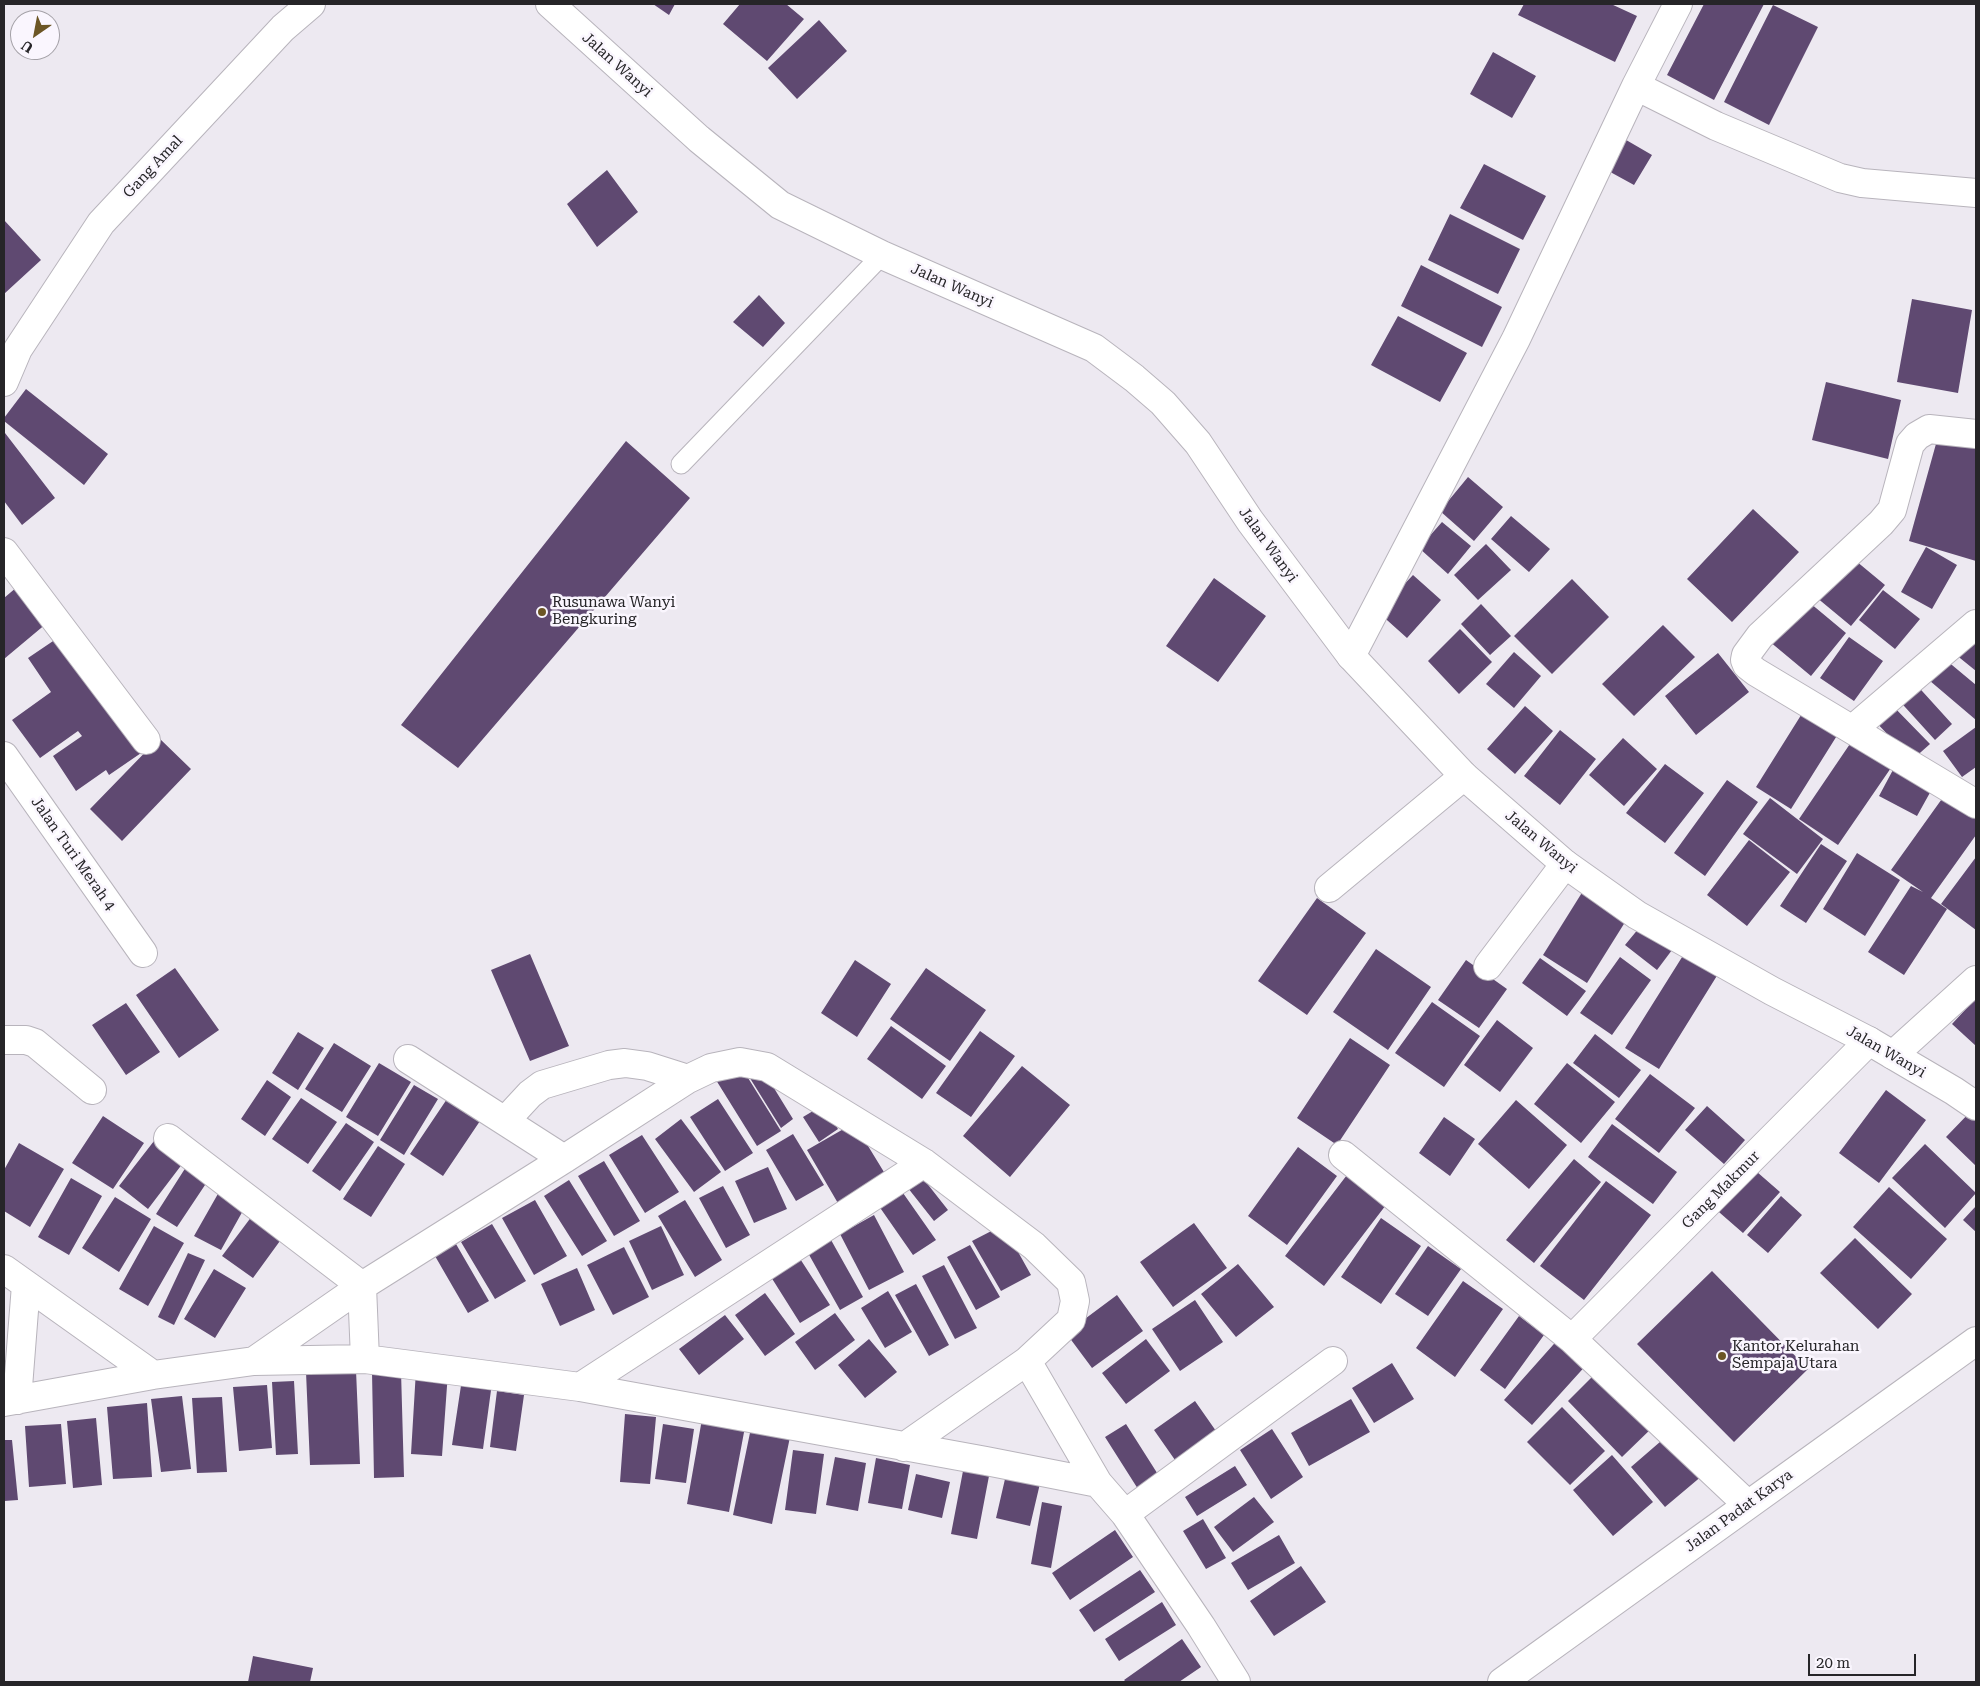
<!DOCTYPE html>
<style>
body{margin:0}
#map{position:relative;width:1980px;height:1686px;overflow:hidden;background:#ede9f1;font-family:"Roboto Serif",serif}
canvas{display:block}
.frame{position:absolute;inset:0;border:5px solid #262528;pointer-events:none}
.north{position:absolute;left:10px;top:10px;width:50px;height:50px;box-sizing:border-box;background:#faf6fe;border:1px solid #a5a2a8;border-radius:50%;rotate:213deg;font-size:14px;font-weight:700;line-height:20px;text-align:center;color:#262528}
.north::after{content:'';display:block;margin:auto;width:18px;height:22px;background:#6c5625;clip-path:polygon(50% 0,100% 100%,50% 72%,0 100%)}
.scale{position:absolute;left:1808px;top:1654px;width:108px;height:22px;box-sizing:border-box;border:2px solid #262528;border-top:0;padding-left:6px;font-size:15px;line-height:18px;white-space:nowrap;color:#262528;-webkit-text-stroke:4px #faf6fe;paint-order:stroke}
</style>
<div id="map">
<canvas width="1980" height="1686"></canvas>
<div class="frame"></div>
<div class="north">U</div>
<div class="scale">20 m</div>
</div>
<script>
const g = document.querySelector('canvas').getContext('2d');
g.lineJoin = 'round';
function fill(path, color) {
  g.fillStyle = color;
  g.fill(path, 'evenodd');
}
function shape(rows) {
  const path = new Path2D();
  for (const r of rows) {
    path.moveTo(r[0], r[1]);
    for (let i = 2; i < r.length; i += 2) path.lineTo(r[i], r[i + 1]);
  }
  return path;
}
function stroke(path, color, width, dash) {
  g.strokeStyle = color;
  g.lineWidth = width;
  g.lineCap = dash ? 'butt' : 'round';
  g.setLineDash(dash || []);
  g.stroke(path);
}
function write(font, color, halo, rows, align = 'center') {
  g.font = font + ' "Roboto Serif",serif';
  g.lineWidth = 5;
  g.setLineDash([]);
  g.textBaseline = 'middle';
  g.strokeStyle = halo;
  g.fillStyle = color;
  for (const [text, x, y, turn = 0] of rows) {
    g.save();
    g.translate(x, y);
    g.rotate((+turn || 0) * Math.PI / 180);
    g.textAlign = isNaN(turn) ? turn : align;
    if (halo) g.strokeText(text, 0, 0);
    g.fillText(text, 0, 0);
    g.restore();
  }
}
fill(shape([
 [653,4,675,4,669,15],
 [740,4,786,4,804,19,767,61,723,24],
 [1524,4,1611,4,1637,16,1615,62,1518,15],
 [1704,4,1764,4,1714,100,1667,75],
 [1773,5,1818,27,1769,125,1724,102],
 [819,20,847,51,797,99,768,68],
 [1493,52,1536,76,1512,118,1470,94],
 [1621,137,1652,155,1634,185,1603,168],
 [1484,164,1546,196,1523,240,1460,208],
 [607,170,638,212,597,247,567,204],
 [1450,214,1520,249,1498,294,1428,260],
 [4,220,41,260,4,294],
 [1421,265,1502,307,1482,347,1401,306],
 [759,295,785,323,763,347,733,322],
 [1912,299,1972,310,1958,393,1897,382],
 [1398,316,1467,353,1440,402,1371,365],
 [1826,382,1901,400,1888,459,1812,440],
 [26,389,108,454,84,485,4,421,4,418],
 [5,433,55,498,22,525,4,501],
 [1939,433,1976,443,1976,561,1909,541],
 [626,441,690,498,458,768,401,725],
 [1468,477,1503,507,1474,541,1440,511],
 [1753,509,1799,552,1732,622,1687,579],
 [1511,516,1550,549,1529,572,1491,539],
 [1442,522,1471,546,1448,574,1419,548],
 [1486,544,1511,570,1478,600,1454,575],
 [1926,547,1957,565,1932,609,1901,592],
 [1850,556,1885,585,1851,626,1816,597],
 [1413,575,1441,600,1407,638,1378,612],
 [1214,578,1266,616,1218,682,1166,646],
 [1572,579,1609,617,1552,674,1514,636],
 [17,587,47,623,4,659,4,598],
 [1883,590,1920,619,1895,649,1859,620],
 [1804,598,1846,633,1811,676,1769,641],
 [1481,604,1511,636,1490,655,1461,624],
 [1663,625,1695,657,1634,716,1602,684],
 [1460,629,1492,662,1459,694,1428,661],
 [1976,630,1976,671,1955,654],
 [62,635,144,751,109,775,106,770,76,791,53,756,82,736,78,731,40,758,12,720,51,692,28,658],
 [1849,637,1883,661,1854,701,1820,678],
 [1514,652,1541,676,1514,708,1486,684],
 [1718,653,1749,692,1696,735,1665,696],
 [1940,655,1976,685,1976,720,1923,675],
 [1913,681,1952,724,1935,740,1895,696],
 [1889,702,1930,744,1912,760,1872,718],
 [1808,704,1843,726,1791,809,1756,787],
 [1525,706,1553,731,1515,774,1487,749],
 [1976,727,1976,767,1962,777,1943,751],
 [1560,730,1596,759,1560,805,1524,776],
 [1856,735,1895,762,1838,845,1799,819],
 [159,738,191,769,122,841,90,809],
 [1623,738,1657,769,1624,806,1589,775],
 [1665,764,1704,793,1665,843,1626,813],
 [1894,768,1932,789,1917,816,1879,796],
 [1727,780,1758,802,1705,876,1674,853],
 [1949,789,1976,808,1976,835,1931,898,1947,909,1904,975,1868,952,1911,886,1923,892,1891,870],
 [1770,798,1823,839,1797,874,1743,834],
 [1749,840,1790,872,1747,926,1707,895],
 [1821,844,1847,861,1806,923,1780,906],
 [1857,853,1900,880,1865,936,1823,909],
 [1976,857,1976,930,1941,904],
 [1583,891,1627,919,1587,983,1543,955],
 [1317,898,1366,933,1307,1015,1258,981],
 [1644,922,1675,946,1657,970,1625,945],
 [1689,946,1723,966,1659,1069,1625,1048],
 [1376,949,1431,987,1388,1050,1333,1012],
 [530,954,569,1046,530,1061,491,970],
 [1620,957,1651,980,1612,1035,1580,1013],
 [1540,958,1586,991,1567,1016,1522,983],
 [855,960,891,984,857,1037,821,1013],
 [1466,960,1507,989,1479,1028,1438,1000],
 [175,968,219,1030,179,1058,136,995],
 [926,968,986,1010,950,1061,890,1019],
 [1976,998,1976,1046,1952,1024],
 [1432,1002,1480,1036,1444,1087,1395,1053],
 [126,1003,160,1052,126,1075,92,1025],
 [1497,1020,1533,1048,1500,1092,1464,1065],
 [891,1026,946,1066,922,1099,867,1059],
 [980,1031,1015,1056,971,1117,936,1093],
 [298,1032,324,1048,298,1090,272,1073],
 [1595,1034,1641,1070,1619,1098,1573,1063],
 [1350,1038,1390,1065,1337,1145,1297,1118],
 [334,1043,371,1066,342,1112,305,1089],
 [379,1063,411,1082,378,1136,346,1117],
 [1567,1063,1615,1102,1581,1143,1534,1104],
 [740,1065,781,1131,757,1146,716,1080],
 [1022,1066,1070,1105,1010,1177,963,1136],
 [761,1067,793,1119,781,1128,748,1075],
 [1650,1074,1695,1108,1659,1153,1615,1119],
 [267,1080,291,1097,265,1136,241,1119],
 [414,1085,438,1099,404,1155,380,1140],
 [1886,1090,1926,1120,1879,1183,1839,1153],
 [449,1096,482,1118,443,1176,410,1154],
 [301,1098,337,1122,308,1164,272,1139],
 [718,1099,753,1153,725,1171,690,1117],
 [1516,1100,1567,1145,1529,1189,1478,1144],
 [823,1105,838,1129,819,1142,803,1117],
 [1707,1106,1745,1140,1724,1164,1685,1130],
 [1973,1109,1976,1112,1976,1166,1946,1137],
 [103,1116,144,1143,113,1189,72,1163],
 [1444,1117,1475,1139,1450,1176,1419,1153],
 [681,1119,721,1172,694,1192,655,1139],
 [346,1123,374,1142,340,1191,312,1171],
 [854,1123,887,1177,839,1205,807,1150],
 [1612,1124,1677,1172,1653,1204,1588,1157],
 [793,1134,824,1185,796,1201,766,1150],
 [642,1135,679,1192,645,1213,609,1155],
 [154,1141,183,1163,148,1209,119,1186],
 [19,1143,64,1169,30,1227,4,1211,4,1170],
 [1925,1144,1976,1193,1945,1228,1892,1178],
 [378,1146,405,1164,371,1217,343,1199],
 [1298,1147,1337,1176,1287,1245,1248,1216],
 [1574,1159,1601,1182,1534,1263,1506,1240],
 [604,1161,640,1221,614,1236,578,1176],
 [1749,1165,1780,1192,1743,1233,1712,1206],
 [186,1167,207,1182,177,1227,156,1214],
 [768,1167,787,1209,754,1223,735,1181],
 [1350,1171,1389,1201,1324,1286,1285,1256],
 [918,1172,948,1210,934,1221,904,1183],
 [71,1178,102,1196,69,1255,38,1237],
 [569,1180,607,1241,582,1256,544,1196],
 [1606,1181,1651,1215,1584,1300,1540,1266],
 [896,1183,936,1240,913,1255,874,1199],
 [723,1186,750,1235,726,1248,699,1198],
 [1889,1187,1947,1239,1911,1279,1853,1227],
 [219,1192,245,1207,221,1250,194,1236],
 [1781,1196,1802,1215,1768,1253,1747,1235],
 [115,1197,151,1219,119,1272,82,1248],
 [535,1200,567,1256,534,1275,502,1218],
 [685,1200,722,1260,695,1277,658,1216],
 [1976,1206,1976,1232,1963,1220],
 [255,1212,285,1234,253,1278,222,1256],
 [874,1215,904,1272,869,1290,840,1234],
 [1381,1218,1421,1246,1381,1304,1341,1277],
 [1194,1223,1227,1268,1173,1307,1140,1262],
 [492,1224,526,1281,495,1299,461,1242],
 [1003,1225,1031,1275,1001,1291,972,1241],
 [154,1226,184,1243,148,1306,119,1289],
 [661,1226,684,1275,652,1290,629,1241],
 [826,1231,863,1297,840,1310,803,1244],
 [1855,1238,1912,1294,1878,1329,1820,1273],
 [456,1244,489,1301,468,1313,435,1256],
 [970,1245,1000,1297,976,1310,947,1257],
 [1428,1246,1461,1269,1428,1316,1395,1294],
 [624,1247,649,1297,613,1315,587,1265],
 [795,1251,830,1305,800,1323,766,1269],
 [188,1253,205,1260,174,1325,158,1317],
 [1238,1264,1274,1307,1236,1337,1201,1294],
 [944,1265,977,1328,955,1339,922,1276],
 [577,1268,595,1310,560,1326,541,1284],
 [214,1269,246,1288,215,1338,184,1319],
 [1712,1271,1808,1369,1734,1442,1637,1344],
 [1463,1281,1503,1309,1455,1377,1416,1348],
 [916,1284,949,1345,929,1356,895,1295],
 [888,1291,912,1332,885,1348,861,1308],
 [765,1293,795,1334,765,1356,735,1315],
 [1117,1295,1143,1331,1092,1368,1066,1333],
 [1195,1300,1223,1342,1180,1371,1152,1329],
 [835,1313,855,1340,815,1370,795,1342],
 [725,1315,744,1339,699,1375,679,1349],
 [1519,1316,1544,1335,1505,1389,1480,1370],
 [1561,1336,1589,1362,1532,1425,1504,1400],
 [869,1339,897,1372,865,1398,838,1365],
 [1146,1339,1170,1371,1126,1404,1102,1373],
 [1392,1363,1414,1399,1374,1423,1352,1388],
 [1600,1369,1655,1425,1622,1457,1568,1401],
 [356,1370,360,1464,310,1465,306,1372],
 [416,1370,448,1372,442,1456,411,1454],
 [401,1371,404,1477,374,1478,372,1372],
 [462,1379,492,1383,483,1449,452,1445],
 [294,1381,298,1454,276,1455,272,1382],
 [267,1385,272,1448,239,1451,233,1387],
 [497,1391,524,1395,516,1451,490,1447],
 [182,1396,191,1469,161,1472,151,1399],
 [222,1397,227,1472,197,1473,192,1398],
 [1351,1399,1370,1432,1309,1466,1291,1433],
 [1195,1401,1216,1431,1175,1460,1154,1430],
 [147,1403,152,1477,113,1479,107,1407],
 [1562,1407,1605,1451,1570,1485,1527,1442],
 [625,1414,656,1417,650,1484,620,1482],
 [96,1418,102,1485,73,1488,67,1421],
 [702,1419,745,1427,729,1512,687,1504],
 [61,1424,66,1484,29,1487,25,1426],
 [663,1424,694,1429,686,1483,655,1479],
 [1126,1424,1159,1476,1138,1489,1105,1437],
 [751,1428,790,1437,772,1524,733,1515],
 [1272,1429,1303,1477,1271,1499,1240,1450],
 [1668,1435,1703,1475,1665,1507,1631,1467],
 [4,1440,12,1440,18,1500,4,1501],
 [793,1450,824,1454,816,1514,785,1510],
 [1612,1455,1653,1502,1613,1536,1573,1490],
 [835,1457,866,1463,858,1511,826,1505],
 [876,1458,910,1465,902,1509,868,1503],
 [1008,1466,1042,1475,1030,1526,996,1518],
 [1235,1466,1247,1485,1197,1516,1185,1497],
 [963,1471,989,1476,977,1539,951,1534],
 [916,1474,950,1482,942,1518,908,1510],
 [1254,1497,1274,1522,1233,1552,1214,1527],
 [1042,1502,1062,1506,1051,1568,1031,1564],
 [1203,1519,1226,1558,1206,1569,1183,1531],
 [1115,1530,1133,1557,1070,1600,1052,1573],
 [1279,1535,1295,1563,1248,1590,1231,1563],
 [1301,1566,1326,1602,1274,1636,1250,1601],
 [1140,1570,1155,1592,1094,1632,1079,1610],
 [1162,1602,1176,1625,1119,1661,1105,1639],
 [1182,1639,1201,1667,1179,1682,1126,1682,1124,1680],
 [253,1656,313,1668,310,1682,248,1682]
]), '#5f4971');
const lane = shape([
 [681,464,882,255]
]);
const street = shape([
 [1636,86,1716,126,1840,178,1862,183,1976,193],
 [4,382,18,349,101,223,283,28,311,4],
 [1976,434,1929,429,1917,436,1910,444,1892,510,1881,523,1760,636,1746,655,1745,660,1747,665,1756,672,1976,804],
 [4,552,146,740],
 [1351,656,1516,339,1636,86,1678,4],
 [1853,729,1976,624],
 [4,756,143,953],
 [1329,888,1464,776],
 [1488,966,1565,864],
 [4,1040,26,1040,35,1043,92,1090],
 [1893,1055,1976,980],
 [408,1059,564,1159],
 [505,1121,530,1094,542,1085,609,1065,625,1063,647,1066,688,1079],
 [168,1138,362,1286],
 [1343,1155,1572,1339,1747,1504],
 [4,1269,153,1375],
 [362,1286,365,1359],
 [1572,1339,1869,1041],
 [254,1361,362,1286,564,1159,688,1079,711,1068,740,1062,767,1067,924,1163,1034,1246,1071,1282,1075,1301,1071,1320,1027,1361,1098,1483],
 [580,1387,924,1163],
 [17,1400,26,1285],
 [4,1402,153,1375,254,1361,365,1359,580,1387,986,1461,1098,1483,1125,1514,1201,1626,1236,1682],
 [904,1447,1027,1361],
 [1125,1514,1333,1361]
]);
const secondary = shape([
 [550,4,699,139,780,205,882,255,1094,348,1134,378,1163,403,1198,443,1250,521,1351,656,1464,776,1565,864,1637,915,1772,991,1869,1041,1954,1091,1976,1106],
 [1502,1682,1976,1341]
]);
stroke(lane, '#b8b4bc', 21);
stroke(street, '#b8b4bc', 30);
stroke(secondary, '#b8b4bc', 30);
stroke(lane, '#fff', 19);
stroke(street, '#fff', 28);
stroke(secondary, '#fff', 28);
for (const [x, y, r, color] of [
 [542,612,5,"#6c5625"],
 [1722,1356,5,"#6c5625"]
]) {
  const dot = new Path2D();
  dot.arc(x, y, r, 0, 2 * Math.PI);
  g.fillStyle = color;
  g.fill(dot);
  stroke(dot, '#faf6fe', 2);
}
write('15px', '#262528', '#faf6fe', [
 ["Jalan Wanyi",617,65,42],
 ["Gang Amal",153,167,-47],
 ["Jalan Wanyi",952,286,24],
 ["Jalan Wanyi",1268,545,54],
 ["Jalan Wanyi",1541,842,40],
 ["Jalan Turi Merah 4",73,854,55],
 ["Jalan Wanyi",1886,1052,30],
 ["Gang Makmur",1721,1190,-45],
 ["Jalan Padat Karya",1739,1511,-36]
]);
write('15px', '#262528', '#faf6fe', [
 ["Rusunawa Wanyi",552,603],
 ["Bengkuring",552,620],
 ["Kantor Kelurahan",1732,1347],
 ["Sempaja Utara",1732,1364]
], 'left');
</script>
